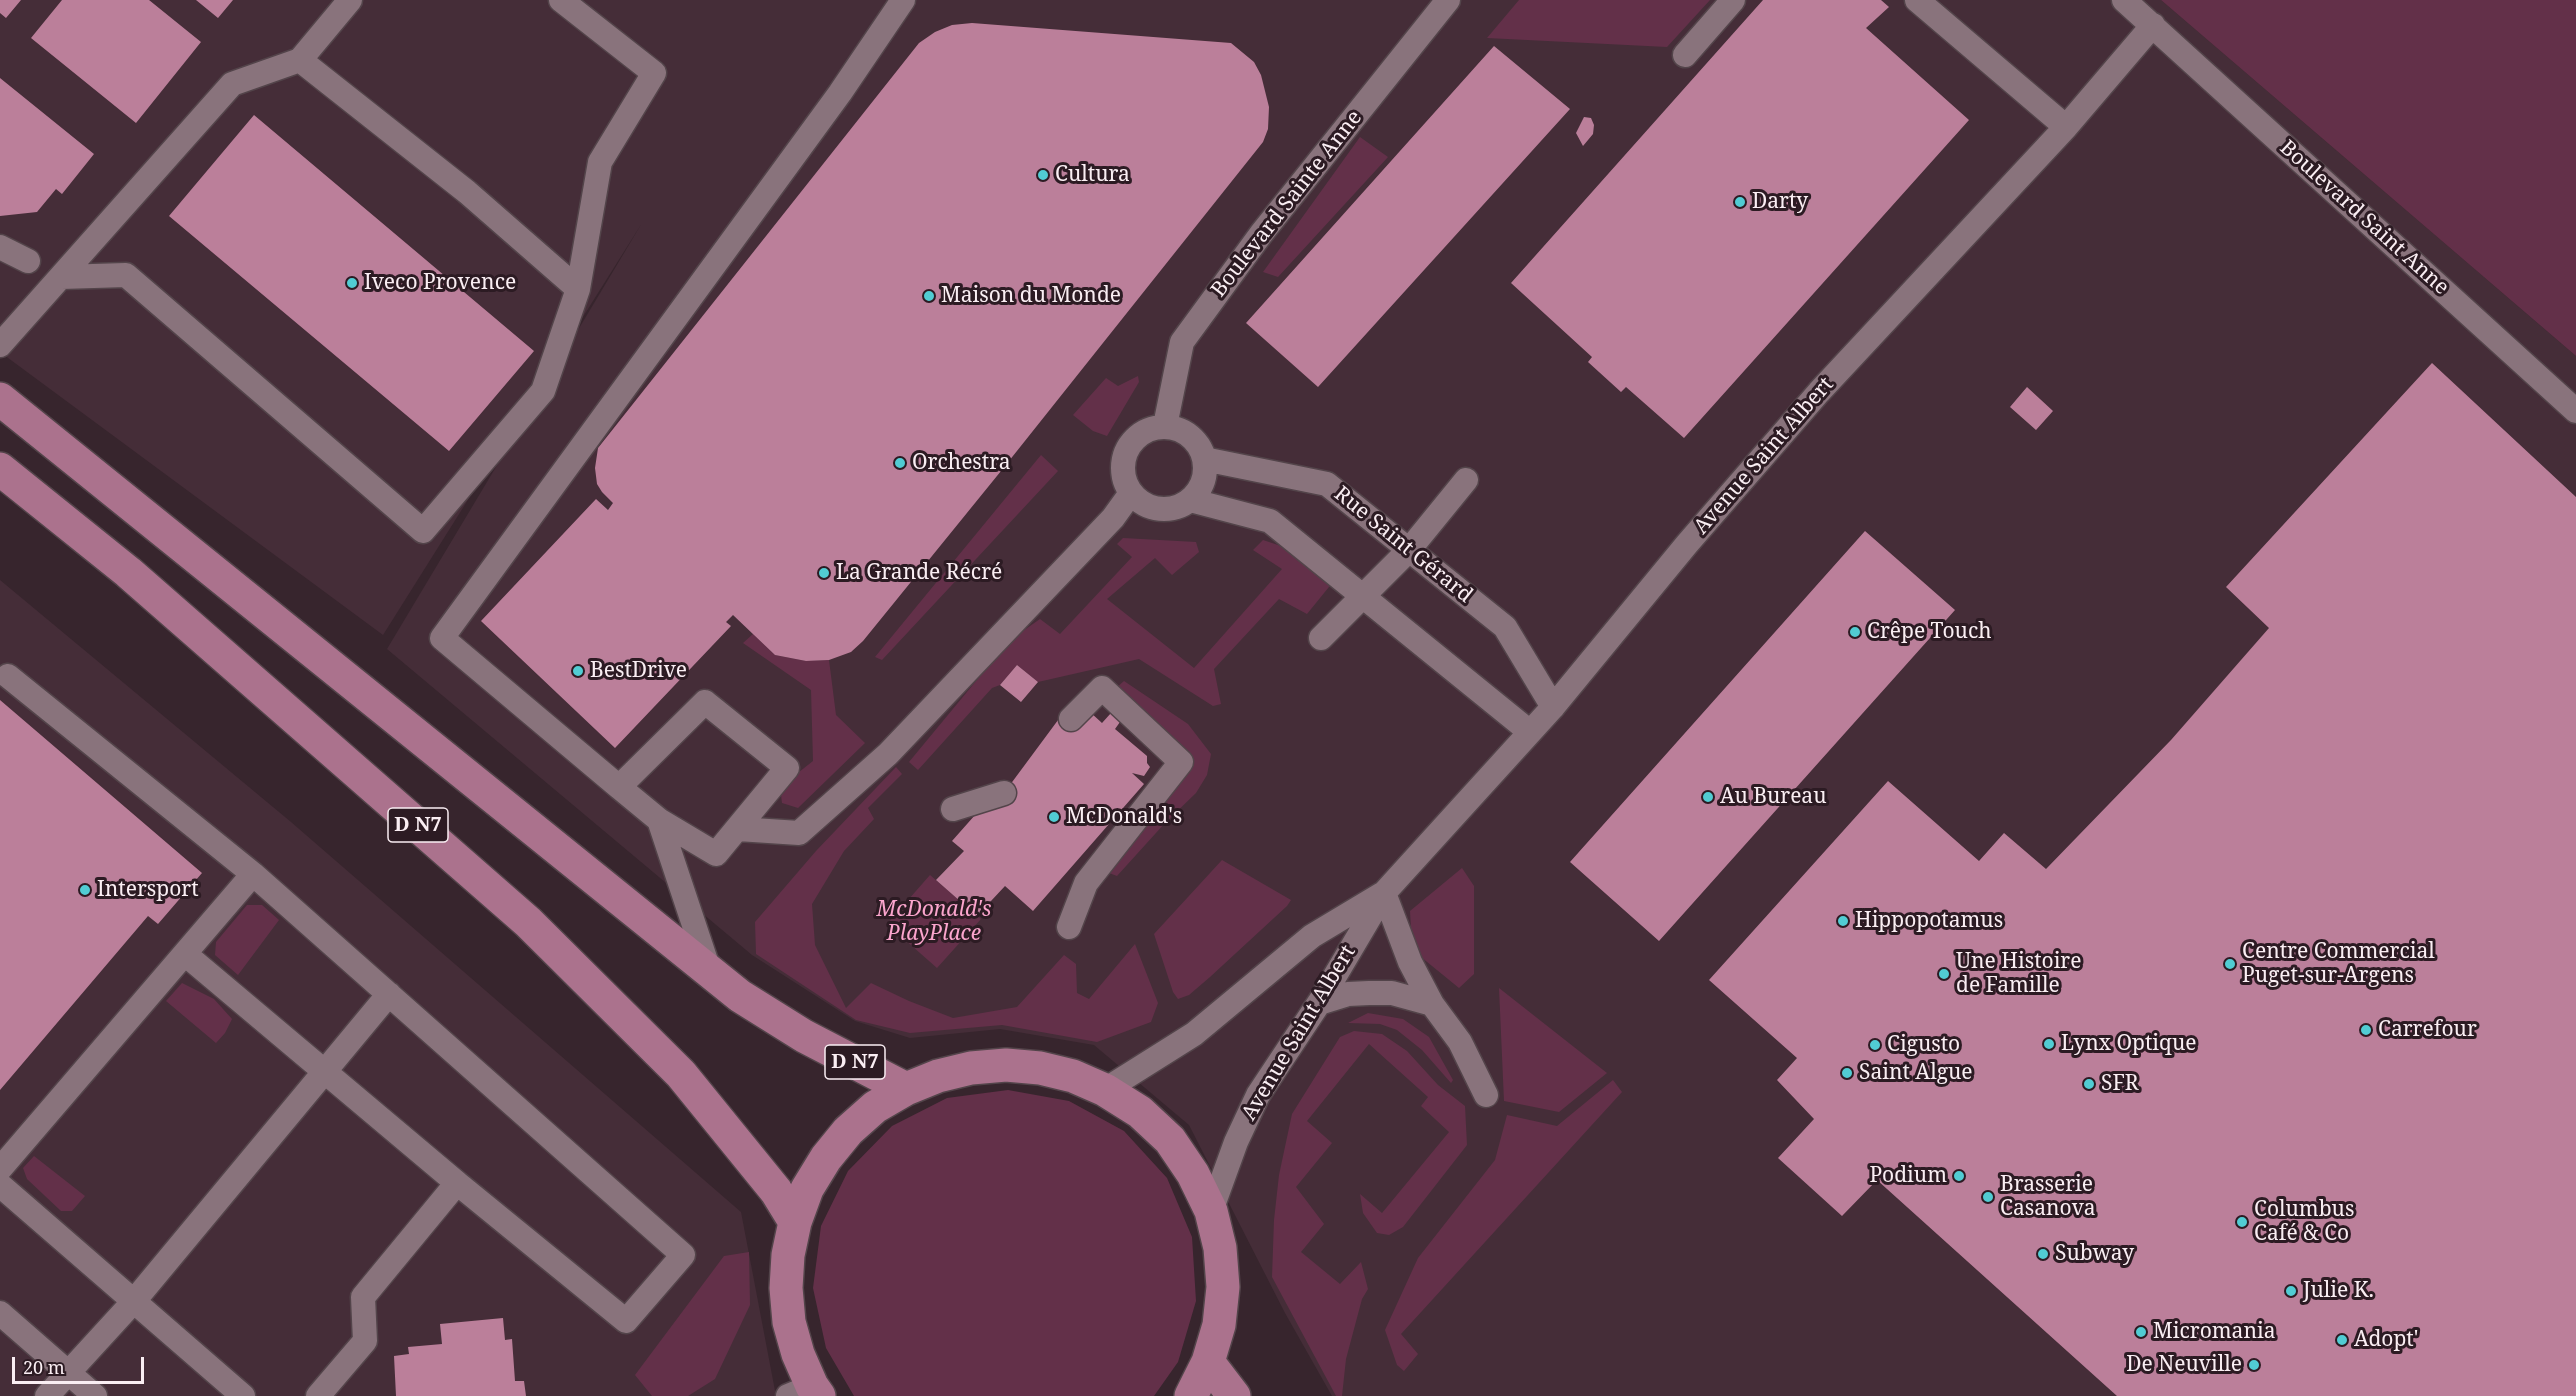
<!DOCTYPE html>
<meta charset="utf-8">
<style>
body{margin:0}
#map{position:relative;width:2576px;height:1396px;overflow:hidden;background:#37252d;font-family:"Noto Serif",serif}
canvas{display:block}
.scale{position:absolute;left:12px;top:1357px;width:132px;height:27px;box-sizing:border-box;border:3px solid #faeef3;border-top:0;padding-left:8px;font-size:18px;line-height:21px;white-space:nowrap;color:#faeef3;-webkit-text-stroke:4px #2c1b23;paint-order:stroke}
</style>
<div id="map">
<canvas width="2576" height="1396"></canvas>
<div class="scale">20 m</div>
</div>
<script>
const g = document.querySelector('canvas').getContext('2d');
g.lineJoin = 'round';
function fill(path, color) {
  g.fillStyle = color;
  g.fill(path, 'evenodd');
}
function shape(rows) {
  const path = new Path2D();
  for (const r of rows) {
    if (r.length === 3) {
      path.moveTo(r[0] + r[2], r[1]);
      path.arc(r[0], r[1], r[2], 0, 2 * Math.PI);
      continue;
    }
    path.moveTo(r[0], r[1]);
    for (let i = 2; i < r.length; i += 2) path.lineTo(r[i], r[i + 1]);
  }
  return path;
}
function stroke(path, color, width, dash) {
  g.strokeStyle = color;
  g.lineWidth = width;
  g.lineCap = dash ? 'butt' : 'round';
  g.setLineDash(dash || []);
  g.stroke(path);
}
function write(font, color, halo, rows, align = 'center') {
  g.font = font + ' "Noto Serif",serif';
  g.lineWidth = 6;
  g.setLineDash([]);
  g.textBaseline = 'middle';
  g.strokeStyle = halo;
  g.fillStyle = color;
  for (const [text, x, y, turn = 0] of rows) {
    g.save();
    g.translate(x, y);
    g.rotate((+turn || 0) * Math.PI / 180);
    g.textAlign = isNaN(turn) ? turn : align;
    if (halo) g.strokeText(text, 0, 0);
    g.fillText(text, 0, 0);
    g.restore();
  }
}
fill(shape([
 [0,0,2161,0,2576,356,2576,1396,1332,1396,1285,1313,1189,1125,1094,1045,1000,1029,910,1038,855,1021,752,955,387,649,642,223,383,635,0,352],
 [0,580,291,822,741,1212,776,1396,0,1396]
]), '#452d38');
fill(shape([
 [1519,0,1710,0,1667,47,1487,38],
 [2161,0,2576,0,2576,356],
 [1360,137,1388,157,1278,277,1263,272],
 [1138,376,1139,382,1107,436,1093,431,1073,415,1106,378,1118,386],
 [1041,455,1058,471,882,660,875,657],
 [1123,538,1196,542,1199,552,1172,575,1155,558,1107,599,1194,668,1282,569,1253,550,1263,540,1305,554,1333,582,1307,614,1279,599,1214,669,1221,704,1213,706,1139,659,1038,682,1017,665,1000,685,992,688,918,770,909,762,1010,640,1040,619,1060,634,1132,557,1117,544],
 [753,634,775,655,806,661,829,660,836,715,865,743,798,808,782,803,780,787,813,761,811,690,743,643],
 [1124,681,1188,724,1211,754,1207,775,1196,793,1165,823,1117,876,1109,873,1187,772,1116,688],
 [896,767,902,774,868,808,874,819,844,851,812,904,815,945,846,1008,871,983,909,1001,953,1018,1017,1007,1064,955,1076,964,1077,993,1089,999,1135,944,1158,1003,1151,1022,1097,1042,1002,1025,910,1033,856,1020,756,954,755,922,816,851],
 [1222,860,1291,900,1287,906,1210,977,1189,995,1178,999,1173,992,1154,934],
 [1462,868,1474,886,1474,974,1459,988,1421,957,1412,946,1410,911],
 [930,875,981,919,937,968,887,924],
 [247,905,262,905,279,920,238,975,215,955,216,942],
 [182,983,214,999,232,1019,225,1033,216,1043,166,1001],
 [1499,988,1607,1073,1559,1112,1504,1101],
 [1368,1013,1403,1019,1429,1037,1453,1080,1451,1083,1422,1050,1397,1030,1380,1024,1348,1023],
 [1354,1031,1382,1034,1407,1051,1438,1085,1465,1106,1467,1145,1403,1227,1389,1235,1377,1233,1363,1213,1360,1194,1382,1213,1449,1132,1421,1106,1428,1097,1369,1044,1307,1121,1332,1143,1296,1187,1324,1224,1301,1252,1340,1284,1361,1262,1368,1289,1362,1299,1346,1359,1342,1396,1336,1396,1272,1277,1274,1220,1279,1175,1292,1114,1340,1037],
 [1613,1080,1622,1092,1401,1334,1418,1354,1404,1371,1397,1365,1385,1330,1418,1258,1495,1160,1507,1115,1557,1126],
 [1008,1090,1069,1101,1124,1131,1167,1178,1192,1237,1196,1301,1178,1362,1154,1396,854,1396,826,1348,813,1288,821,1226,848,1171,892,1126,947,1098],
 [34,1156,85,1196,72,1211,61,1211,27,1179,23,1168],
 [749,1252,750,1305,715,1379,688,1396,652,1396,635,1375,724,1256]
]), '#633049');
fill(shape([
 [0,0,21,0,6,18,0,13],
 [62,0,149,0,201,42,136,123,31,38],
 [196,0,233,0,218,18],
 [1763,0,1881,0,1889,7,1866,28,1969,120,1684,438,1626,387,1621,392,1588,362,1592,357,1511,283],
 [972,23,1231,43,1254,62,1261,75,1269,107,1268,129,1263,142,1001,471,863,641,851,652,829,660,806,661,775,655,733,615,726,622,731,626,615,748,481,621,596,499,608,510,613,503,602,492,597,484,595,468,598,448,919,43,935,32,952,25],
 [1494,46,1570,109,1318,387,1246,323],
 [0,78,94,154,62,194,56,189,37,212,0,216],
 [254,115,534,351,449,451,169,216],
 [1584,117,1591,118,1594,125,1593,134,1583,146,1576,133],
 [2432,363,2576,497,2576,1396,2117,1396,1877,1180,1842,1216,1778,1158,1814,1119,1777,1080,1797,1058,1709,980,1888,781,1979,861,2004,833,2046,869,2171,740,2269,628,2226,587],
 [2027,387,2053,411,2036,430,2010,407],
 [1865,531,1955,610,1659,941,1570,862],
 [1017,665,1038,682,1021,702,1000,685],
 [0,700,202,873,158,924,148,916,0,1090],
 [1064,712,1090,712,1102,723,1111,713,1120,722,1115,729,1147,756,1147,763,1150,767,1144,776,1132,773,1144,784,1033,911,1005,886,977,916,936,880,964,851,952,841,983,806,1004,793],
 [503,1318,505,1340,512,1339,515,1381,524,1381,526,1396,396,1396,394,1356,409,1354,408,1347,442,1344,440,1324]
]), '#bb7f9a');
const service = shape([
 [561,0,654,73,600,162,578,289],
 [1917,0,2066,127],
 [2124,0,2576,411],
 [1685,55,1733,0],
 [300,60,350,0],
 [0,247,28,261],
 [0,345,232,84,300,60,467,192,578,289,543,391,423,531,126,275,61,277],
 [1165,426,1182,342,1261,234,1448,0],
 [1164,468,41],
 [1204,459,1327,484,1505,627,1553,707],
 [1190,500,1270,521,1530,732],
 [1321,638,1409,550,1466,480],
 [8,676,253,874],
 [705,702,787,768,716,854,659,820,619,787,705,702],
 [619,787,442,638,840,93,903,0],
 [953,809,1004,793],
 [659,820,710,973],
 [738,829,799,833,888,754,1113,518,1131,493],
 [1384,893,1410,962,1432,1004,1460,1042,1486,1095],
 [1069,927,1086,883,1181,762,1102,688,1071,719],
 [185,954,457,1183],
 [1319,1003,1348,994,1369,993,1392,993,1432,1004],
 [1105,1090,1194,1034,1312,936,1382,894],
 [0,1169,253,874,683,1255,626,1321,457,1183,363,1297,365,1341,318,1396],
 [0,1185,243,1396],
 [1211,1211,1236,1142,1258,1095,1319,1003,1384,893,1553,707,1687,544,1819,392,2066,127,2153,25],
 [0,1313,95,1396],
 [47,1396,134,1301,389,994],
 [788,1396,812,1386]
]);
const primary = shape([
 [0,399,740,996,804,1036,906,1089],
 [0,469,128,572,528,922,681,1074,776,1191,795,1222],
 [1208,1362,1234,1396],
 [819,1396,812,1386,798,1354,789,1322,786,1288,788,1255,795,1222,807,1189,826,1158,848,1131,875,1107,906,1089,938,1076,971,1068,1006,1065,1040,1068,1073,1076,1105,1090,1140,1112,1170,1140,1193,1174,1211,1211,1220,1248,1223,1287,1219,1325,1208,1362,1191,1396]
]);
stroke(service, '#53444a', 27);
stroke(primary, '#53444a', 36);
stroke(service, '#89737c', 24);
stroke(primary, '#ab728d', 33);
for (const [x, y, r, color] of [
 [1043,175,6,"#51ccd3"],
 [1740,202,6,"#51ccd3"],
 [352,283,6,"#51ccd3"],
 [929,296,6,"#51ccd3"],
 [900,463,6,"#51ccd3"],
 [824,573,6,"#51ccd3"],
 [1855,632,6,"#51ccd3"],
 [578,671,6,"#51ccd3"],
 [1708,797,6,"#51ccd3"],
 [1054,817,6,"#51ccd3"],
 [85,890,6,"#51ccd3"],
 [1843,921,6,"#51ccd3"],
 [2230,964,6,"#51ccd3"],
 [1944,974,6,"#51ccd3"],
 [2366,1030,6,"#51ccd3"],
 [2049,1044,6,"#51ccd3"],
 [1875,1045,6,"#51ccd3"],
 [1847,1073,6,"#51ccd3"],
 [2089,1084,6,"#51ccd3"],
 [1959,1176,6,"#51ccd3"],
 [1988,1197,6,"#51ccd3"],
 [2242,1222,6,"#51ccd3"],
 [2043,1254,6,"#51ccd3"],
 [2291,1291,6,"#51ccd3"],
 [2141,1332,6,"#51ccd3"],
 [2342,1340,6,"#51ccd3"],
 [2254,1365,6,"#51ccd3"]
]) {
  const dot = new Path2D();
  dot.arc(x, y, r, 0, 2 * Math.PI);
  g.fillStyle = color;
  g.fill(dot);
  stroke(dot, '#2c1b23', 2);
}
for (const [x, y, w] of [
 [418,825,60],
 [855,1062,60]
]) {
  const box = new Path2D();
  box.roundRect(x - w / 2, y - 17, w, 34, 4.5);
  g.fillStyle = '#2c1b23';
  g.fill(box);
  stroke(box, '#faeef3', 1.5);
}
write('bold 20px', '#faeef3', null, [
 ["D N7",418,825],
 ["D N7",855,1062]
]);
write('21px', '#faeef3', '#2c1b23', [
 ["Cultura",1055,175],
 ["Darty",1752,202],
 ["Iveco Provence",364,283],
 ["Maison du Monde",941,296],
 ["Orchestra",912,463],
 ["La Grande Récré",836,573],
 ["Crêpe Touch",1867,632],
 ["BestDrive",590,671],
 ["Au Bureau",1720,797],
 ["McDonald's",1066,817],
 ["Intersport",97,890],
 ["Hippopotamus",1855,921],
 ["Centre Commercial",2242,952],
 ["Puget-sur-Argens",2242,976],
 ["Une Histoire",1956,962],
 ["de Famille",1956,986],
 ["Carrefour",2378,1030],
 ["Lynx Optique",2061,1044],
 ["Cigusto",1887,1045],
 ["Saint Algue",1859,1073],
 ["SFR",2101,1084],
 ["Podium",1947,1176,"right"],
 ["Brasserie",2000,1185],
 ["Casanova",2000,1209],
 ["Columbus",2254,1210],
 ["Café & Co",2254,1234],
 ["Subway",2055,1254],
 ["Julie K.",2303,1291],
 ["Micromania",2153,1332],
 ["Adopt'",2354,1340],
 ["De Neuville",2242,1365,"right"]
], 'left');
write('21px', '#faeef3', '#2c1b23', [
 ["Boulevard Sainte Anne",1287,204,-52],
 ["Boulevard Saint Anne",2364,218,42],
 ["Avenue Saint Albert",1764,456,-49],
 ["Rue Saint Gérard",1403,545,39],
 ["Avenue Saint Albert",1299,1033,-59]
]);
write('italic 21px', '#fba5cd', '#2c1b23', [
 ["McDonald's",934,910],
 ["PlayPlace",934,934]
]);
</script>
